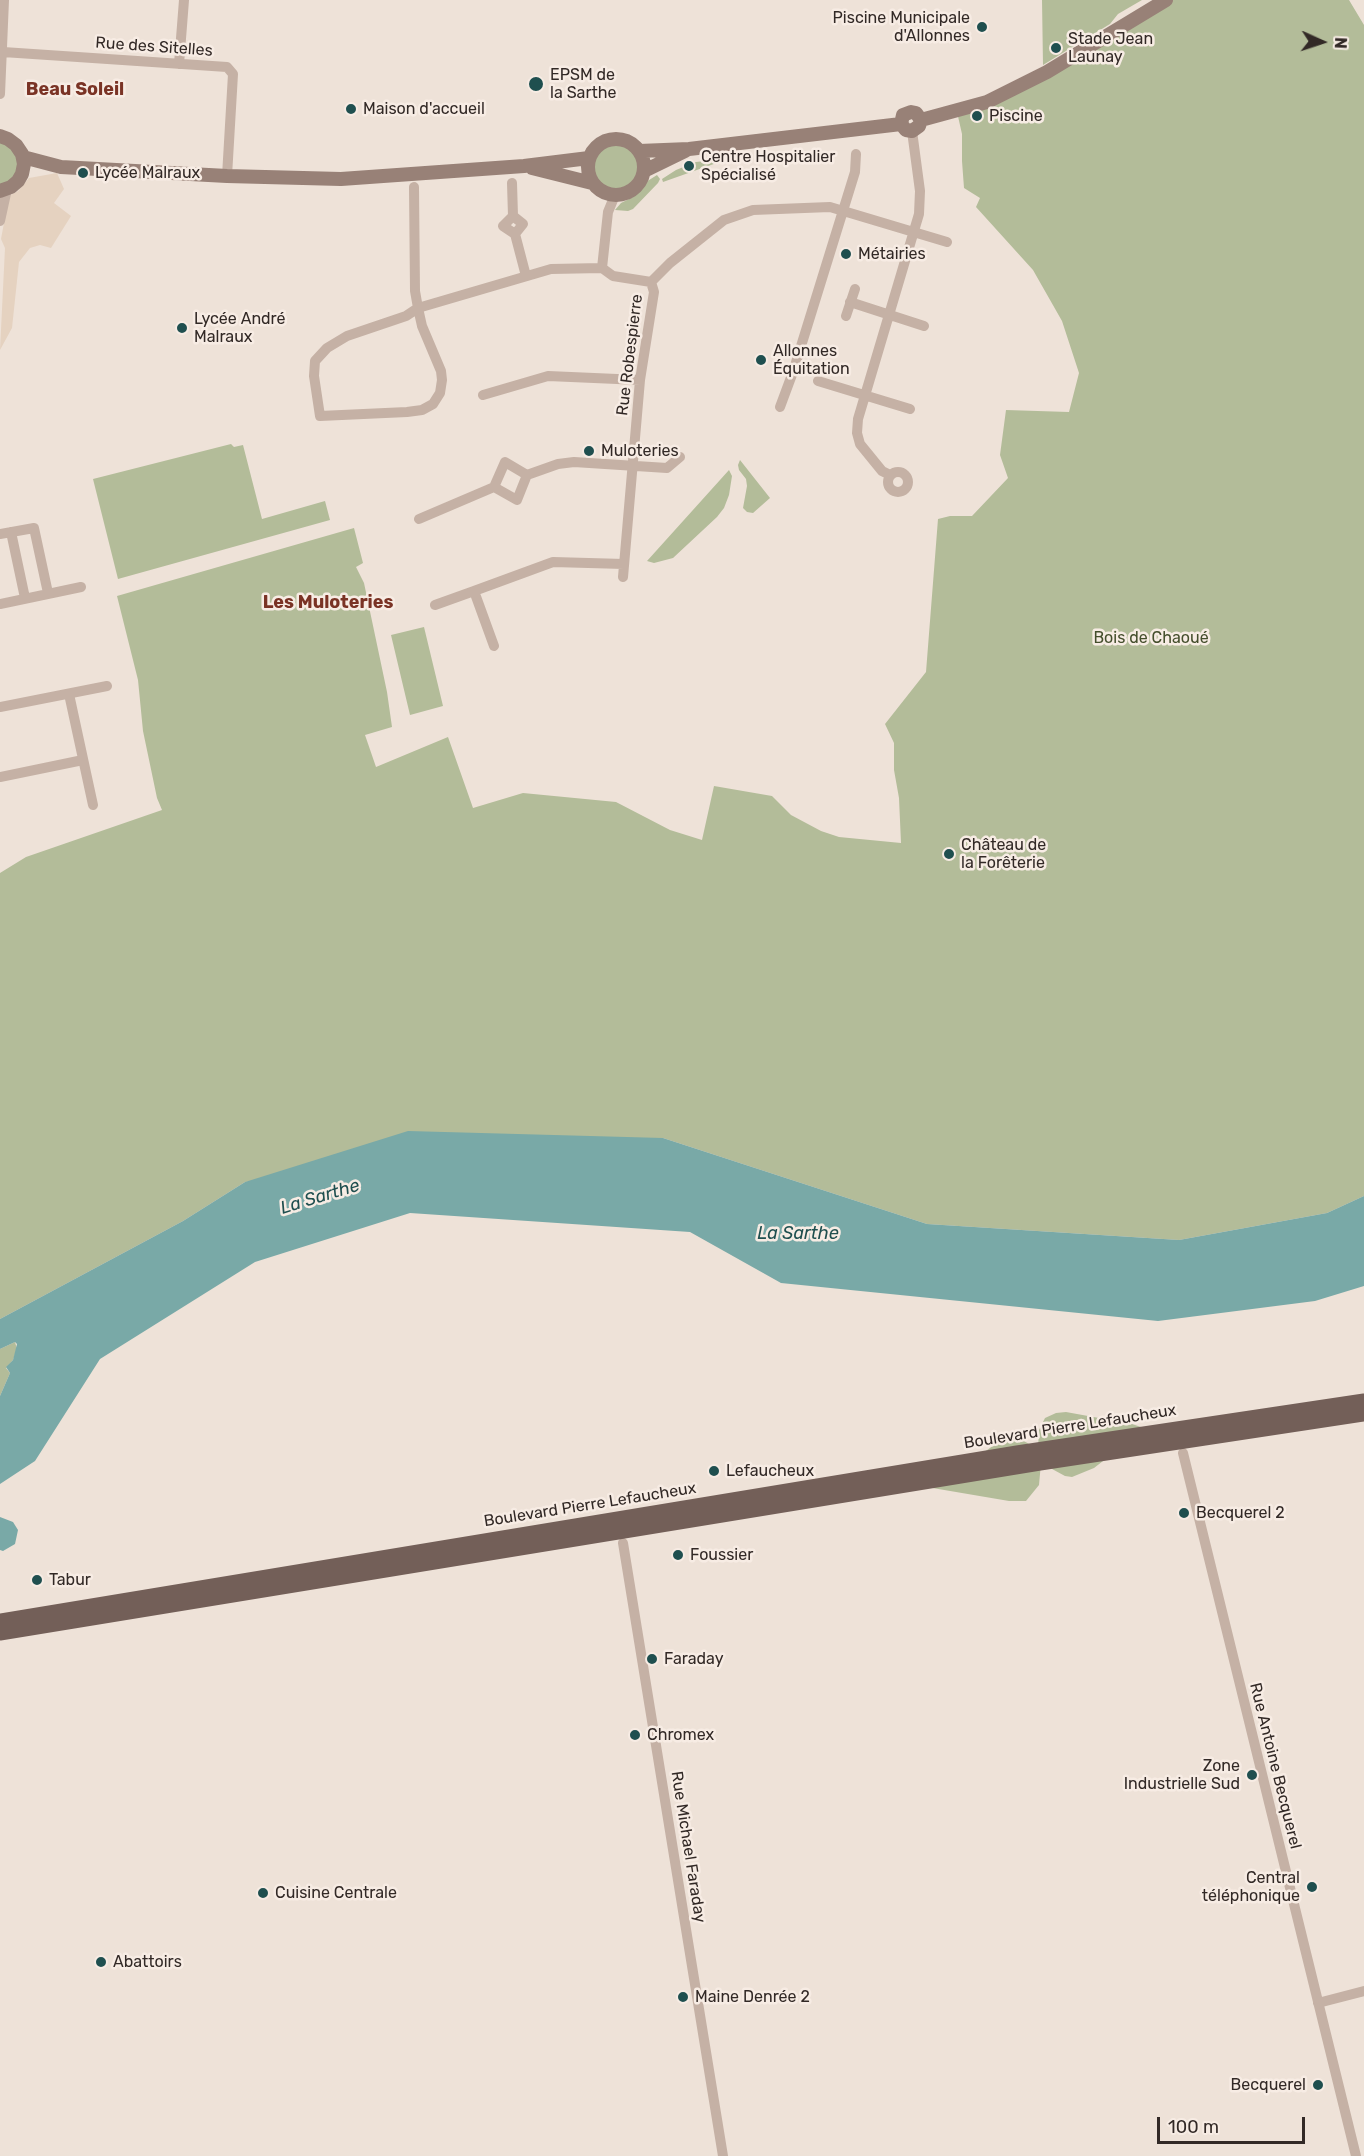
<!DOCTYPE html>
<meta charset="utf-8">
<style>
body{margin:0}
#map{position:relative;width:1364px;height:2156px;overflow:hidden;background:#eee2d8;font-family:Rubik,sans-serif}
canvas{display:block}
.north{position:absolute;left:1292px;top:12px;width:60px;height:60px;-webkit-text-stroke:4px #f7ece4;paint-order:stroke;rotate:93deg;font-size:16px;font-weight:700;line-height:24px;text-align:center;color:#322926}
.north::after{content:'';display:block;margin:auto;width:21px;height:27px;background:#322926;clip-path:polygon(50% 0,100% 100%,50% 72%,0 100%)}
.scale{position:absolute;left:1157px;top:2117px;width:148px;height:27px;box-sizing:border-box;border:3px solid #322926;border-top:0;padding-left:8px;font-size:18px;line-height:21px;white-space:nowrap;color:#322926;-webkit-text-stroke:4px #f7ece4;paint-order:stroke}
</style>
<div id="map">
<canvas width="1364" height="2156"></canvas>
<div class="north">N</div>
<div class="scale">100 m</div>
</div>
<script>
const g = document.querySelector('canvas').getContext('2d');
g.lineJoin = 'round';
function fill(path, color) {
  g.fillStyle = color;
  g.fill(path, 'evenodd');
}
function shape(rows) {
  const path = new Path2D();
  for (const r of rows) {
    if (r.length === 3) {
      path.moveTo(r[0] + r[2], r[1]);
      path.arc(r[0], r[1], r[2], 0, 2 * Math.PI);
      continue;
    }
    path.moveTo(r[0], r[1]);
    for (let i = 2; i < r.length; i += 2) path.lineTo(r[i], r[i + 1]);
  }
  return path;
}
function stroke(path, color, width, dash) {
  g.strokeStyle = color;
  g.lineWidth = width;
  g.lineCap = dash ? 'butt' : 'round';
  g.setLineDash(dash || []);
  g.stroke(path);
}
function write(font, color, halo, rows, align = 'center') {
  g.font = font + ' Rubik,sans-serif';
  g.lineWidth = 5;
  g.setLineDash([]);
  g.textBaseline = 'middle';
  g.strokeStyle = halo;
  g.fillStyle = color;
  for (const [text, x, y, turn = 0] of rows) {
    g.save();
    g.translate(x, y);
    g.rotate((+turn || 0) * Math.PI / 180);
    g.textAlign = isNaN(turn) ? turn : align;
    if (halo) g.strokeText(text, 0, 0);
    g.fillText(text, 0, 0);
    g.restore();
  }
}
fill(shape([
 [1042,0,1142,0,1118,14,1110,24,1043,65],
 [1166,0,1349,0,1364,25,1364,1196,1327,1213,1179,1240,927,1224,663,1138,245,1182,183,1221,0,1319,0,873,26,857,162,810,157,798,143,731,138,680,117,596,354,528,363,563,356,567,364,583,387,692,392,727,365,735,376,767,448,737,473,808,523,793,616,802,670,830,702,840,714,786,772,796,791,815,821,831,839,837,901,843,899,798,894,770,894,743,885,724,926,672,938,519,950,516,972,516,1008,478,1000,455,1006,410,1069,412,1079,373,1062,321,1033,270,976,207,980,198,964,188,962,161,962,134,957,112,987,102],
 [0,142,8,144,17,155,18,170,10,182,0,186],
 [616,167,22],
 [713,160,725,160,663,182,662,179,676,170,696,162],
 [657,175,660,179,658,183,633,209,628,211,615,210,621,203,633,197,646,182],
 [231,444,234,447,243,445,262,519,325,501,330,520,118,579,93,479],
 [740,460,770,498,753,513,747,512,743,508,747,486,746,479,739,470,738,465],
 [729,470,732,476,729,495,724,508,717,517,673,558,654,563,647,561],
 [424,627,443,706,410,715,391,635],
 [15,1342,17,1349,13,1360,6,1368,10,1373,0,1396,0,1349],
 [1066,1412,1132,1424,1156,1432,972,1461,1001,1440,1022,1440,1038,1449,1039,1430,1045,1418,1056,1413],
 [1116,1451,1094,1468,1072,1477,1065,1476,1041,1463,1039,1485,1026,1501,1009,1501,909,1484,1040,1463]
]), '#b3bc99');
fill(shape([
 [57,173,64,189,54,203,71,216,51,248,40,245,30,248,19,262,12,328,0,350,5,248,1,239,9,196,18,191,29,178]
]), '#e5d2c0');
fill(shape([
 [408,1131,663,1138,927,1224,1179,1240,1327,1213,1364,1196,1364,1286,1315,1301,1158,1321,781,1283,690,1232,410,1213,255,1262,100,1359,35,1461,0,1484,0,1396,10,1373,6,1367,13,1360,17,1344,15,1342,0,1349,0,1319,183,1221,245,1182],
 [0,1517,13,1522,18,1530,15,1544,3,1551,0,1550]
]), '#79a9a7');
stroke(shape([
 [3,52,227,67,233,74,227,176],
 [179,64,184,0],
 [0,94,4,0],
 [512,183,513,216],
 [414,187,415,291,418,308,422,326,441,371,442,380,440,393,433,404,422,410,407,412,320,416,314,376,315,361,327,348,347,336,406,316,418,308,551,269,602,268,613,276,651,282],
 [0,221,7,189],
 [515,234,503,226,513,216,523,224,515,234,526,276],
 [602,268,608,212,615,195],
 [651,282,670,263,724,220,753,210,830,207,947,242],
 [850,302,924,326],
 [846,316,855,289],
 [818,381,910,409],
 [483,395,548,376,640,380],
 [780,407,793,372,855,172,856,154],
 [898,482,10],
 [527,475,505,462,494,487,517,500,527,475,558,464,574,462,667,468,680,457],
 [890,475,882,471,860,444,857,433,858,419,919,214,920,191,912,131],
 [419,519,494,487],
 [11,532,25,598],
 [0,534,34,528,48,593],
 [623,577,640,380,654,292,651,282],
 [0,604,81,587],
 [435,605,474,591],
 [494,646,474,591,553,562,624,564],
 [69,694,93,805],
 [0,707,107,686],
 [0,777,83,760],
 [1183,1453,1356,2156],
 [623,1543,723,2156],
 [1318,2003,1364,1991]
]), '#c5b1a5', 10);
stroke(shape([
 [921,120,987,102,1047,72,1166,0],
 [901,124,903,115,911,112,916,113,921,120],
 [901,124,906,130,912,131,919,126,921,120],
 [0,136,8,139,16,145,22,154,24,164,22,174,18,181,11,187,0,191],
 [616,167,28],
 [639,151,689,149,901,124],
 [23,157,61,167,227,176,341,179,524,166,589,158],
 [532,168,592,183],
 [644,171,685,151]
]), '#988177', 14);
stroke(shape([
 [0,1621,1017,1453,1364,1401],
 [0,1633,1040,1463,1364,1414]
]), '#735f58', 15);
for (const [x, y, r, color] of [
 [982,27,6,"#1f4f4f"],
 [1056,48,6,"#1f4f4f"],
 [536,84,8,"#1f4f4f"],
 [351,109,6,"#1f4f4f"],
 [977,116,6,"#1f4f4f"],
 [689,166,6,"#1f4f4f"],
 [83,173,6,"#1f4f4f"],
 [846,254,6,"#1f4f4f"],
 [182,328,6,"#1f4f4f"],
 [761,360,6,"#1f4f4f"],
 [589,451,6,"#1f4f4f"],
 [949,854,6,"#1f4f4f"],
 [714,1471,6,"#1f4f4f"],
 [1184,1513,6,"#1f4f4f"],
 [678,1555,6,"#1f4f4f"],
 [37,1580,6,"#1f4f4f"],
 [652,1659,6,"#1f4f4f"],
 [635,1735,6,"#1f4f4f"],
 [1252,1775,6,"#1f4f4f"],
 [1312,1887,6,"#1f4f4f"],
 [263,1893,6,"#1f4f4f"],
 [101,1962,6,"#1f4f4f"],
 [683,1997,6,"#1f4f4f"],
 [1318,2085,6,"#1f4f4f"]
]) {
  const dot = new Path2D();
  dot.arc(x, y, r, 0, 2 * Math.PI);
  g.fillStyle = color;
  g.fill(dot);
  stroke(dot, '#f7ece4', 2);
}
write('16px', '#322926', '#f7ece4', [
 ["Piscine Municipale",970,18,"right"],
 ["d'Allonnes",970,36,"right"],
 ["Stade Jean",1068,39],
 ["Launay",1068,57],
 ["EPSM de",550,75],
 ["la Sarthe",550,93],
 ["Maison d'accueil",363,109],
 ["Piscine",989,116],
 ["Centre Hospitalier",701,157],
 ["Spécialisé",701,175],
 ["Lycée Malraux",95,173],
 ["Métairies",858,254],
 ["Lycée André",194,319],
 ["Malraux",194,337],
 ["Allonnes",773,351],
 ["Équitation",773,369],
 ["Muloteries",601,451],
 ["Château de",961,845],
 ["la Forêterie",961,863],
 ["Lefaucheux",726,1471],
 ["Becquerel 2",1196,1513],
 ["Foussier",690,1555],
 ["Tabur",49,1580],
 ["Faraday",664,1659],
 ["Chromex",647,1735],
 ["Zone",1240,1766,"right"],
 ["Industrielle Sud",1240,1784,"right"],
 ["Central",1300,1878,"right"],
 ["téléphonique",1300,1896,"right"],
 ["Cuisine Centrale",275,1893],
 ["Abattoirs",113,1962],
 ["Maine Denrée 2",695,1997],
 ["Becquerel",1306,2085,"right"]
], 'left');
write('16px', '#322926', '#f7ece4', [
 ["Rue des Sitelles",154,47,4],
 ["Rue Robespierre",630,355,-83],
 ["Boulevard Pierre Lefaucheux",1070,1427,-9],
 ["Boulevard Pierre Lefaucheux",590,1505,-9],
 ["Rue Antoine Becquerel",1275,1766,76],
 ["Rue Michael Faraday",688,1847,81]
]);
write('16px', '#444e2c', '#f7ece4', [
 ["Bois de Chaoué",1151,638]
]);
write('bold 18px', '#7a3325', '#f7ece4', [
 ["Beau Soleil",75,90],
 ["Les Muloteries",328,603]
]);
write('italic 18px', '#1f4f4f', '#f7ece4', [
 ["La Sarthe",320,1197,-17],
 ["La Sarthe",798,1234]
]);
</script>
